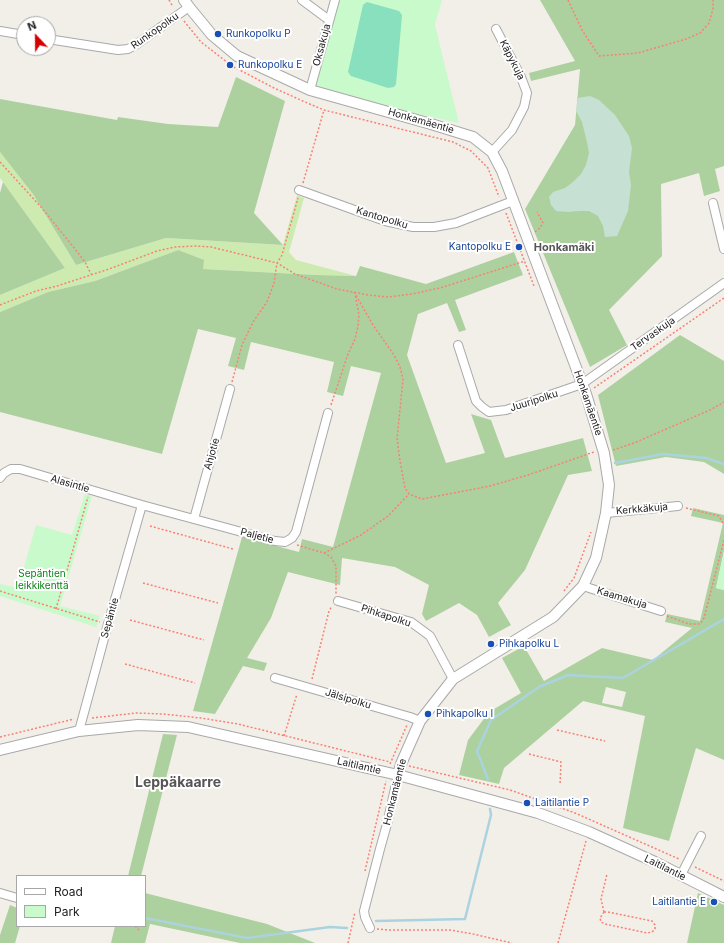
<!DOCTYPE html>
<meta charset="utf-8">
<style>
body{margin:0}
#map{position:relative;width:724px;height:943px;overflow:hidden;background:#f2efe9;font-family:Inter,sans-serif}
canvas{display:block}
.legend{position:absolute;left:16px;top:875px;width:130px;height:52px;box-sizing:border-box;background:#fff;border:1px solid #a7a7a7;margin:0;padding:5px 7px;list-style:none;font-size:12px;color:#222}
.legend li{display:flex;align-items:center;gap:8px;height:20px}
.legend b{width:20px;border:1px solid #a7a7a7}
.north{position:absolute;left:16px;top:16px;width:40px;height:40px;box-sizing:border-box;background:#fff;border:1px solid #a7a7a7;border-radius:50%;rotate:338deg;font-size:11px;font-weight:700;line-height:16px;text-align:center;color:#222}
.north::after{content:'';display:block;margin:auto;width:14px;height:18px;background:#d40000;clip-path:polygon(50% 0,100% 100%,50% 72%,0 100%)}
</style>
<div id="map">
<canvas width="724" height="943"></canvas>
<ul class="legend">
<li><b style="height:5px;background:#fff"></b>Road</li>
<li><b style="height:11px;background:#c8facc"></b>Park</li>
</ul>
<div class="north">N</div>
</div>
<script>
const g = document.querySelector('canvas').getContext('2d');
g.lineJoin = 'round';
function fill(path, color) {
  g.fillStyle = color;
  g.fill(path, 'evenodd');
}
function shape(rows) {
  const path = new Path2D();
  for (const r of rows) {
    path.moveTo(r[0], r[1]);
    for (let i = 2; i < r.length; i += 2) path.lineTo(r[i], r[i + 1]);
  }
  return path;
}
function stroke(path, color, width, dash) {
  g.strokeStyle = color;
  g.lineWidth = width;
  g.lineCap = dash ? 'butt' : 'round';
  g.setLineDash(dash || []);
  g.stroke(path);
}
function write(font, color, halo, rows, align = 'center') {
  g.font = font + ' Inter,sans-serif';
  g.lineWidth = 4;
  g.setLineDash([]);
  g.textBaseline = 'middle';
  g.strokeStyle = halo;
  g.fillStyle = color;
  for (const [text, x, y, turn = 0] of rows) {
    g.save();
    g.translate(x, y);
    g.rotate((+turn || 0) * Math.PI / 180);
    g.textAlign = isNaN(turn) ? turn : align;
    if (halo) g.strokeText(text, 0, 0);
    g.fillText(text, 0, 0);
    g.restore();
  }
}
fill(shape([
 [0,152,32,192,76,265,166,238,283,245,297,195,304,198,289,252,296,260,356,276,317,275,202,269,178,250,95,281,48,292,0,312,0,295,65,268,0,178]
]), '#cdebb0');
fill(shape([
 [540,0,724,0,724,166,715,169,720,191,704,196,699,173,661,184,662,256,609,310,627,345,590,367,525,209,575,125,580,69,531,81,529,73,575,61],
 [236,77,285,101,254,213,283,245,166,238,76,265,33,194,0,152,0,99,117,120,118,117,168,124,218,127],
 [3,182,65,268,0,295,0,193],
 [178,250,204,260,203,269,317,275,356,276,360,266,426,284,514,252,523,275,455,300,466,330,459,332,447,303,418,314,407,355,446,463,485,453,471,414,491,420,505,458,583,438,592,471,568,475,525,570,498,603,511,625,489,637,477,615,459,603,426,621,422,614,429,585,395,567,342,558,340,585,288,572,271,618,247,658,267,663,264,671,243,666,215,714,193,711,242,537,299,552,302,539,333,547,381,373,351,366,343,396,327,392,334,362,251,342,244,370,228,366,236,338,198,329,162,454,0,412,0,312,48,292,95,281],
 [680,335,724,361,724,474,704,462,666,457,616,466,598,395],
 [693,508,724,515,724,551,716,588,724,590,724,760,696,748,669,841,623,828,645,716,583,701,504,768,499,784,459,775,468,740,489,712,521,693,502,658,524,646,544,681,602,648,653,660,692,628,665,622,667,614,700,621,723,523,691,516],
 [606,687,626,692,622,707,602,703],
 [163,734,177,735,141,876,128,876],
 [145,893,267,924,315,943,240,943,150,924,145,943,111,943,115,926,145,926],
 [698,893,724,905,724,943,687,943],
 [10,905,17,908,17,926,20,926,15,943,0,943,0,935]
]), '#add19e');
fill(shape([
 [590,96,599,100,615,115,629,136,632,148,629,172,631,185,628,211,617,236,605,237,603,226,598,216,589,211,579,211,568,212,556,211,551,205,549,197,553,192,565,188,573,182,581,174,586,165,589,153,587,142,582,122,576,111,578,98]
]), '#c6e0d4');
fill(shape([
 [335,0,442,0,435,25,459,123,310,90],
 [85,494,92,496,60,606,100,616,96,627,0,596,0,584,18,588,36,525,72,535],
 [724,551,724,590,716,588]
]), '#c8facc');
fill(shape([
 [367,2,399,11,402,15,396,84,394,87,388,88,351,76,348,72,363,5]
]), '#88e0be');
stroke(shape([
 [615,463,663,454,706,458,724,464],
 [488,779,477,751,491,720,539,687,568,675,623,678,724,619],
 [145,918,247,938,330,927,347,928],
 [376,921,465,919,491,815,490,809]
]), '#aad3df', 2.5);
const minor = shape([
 [302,0,329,20],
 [0,31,24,35],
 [48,39,118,50,128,49,137,44,189,7],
 [310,90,335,0],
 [492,152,512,130,524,107,527,93,521,77,496,29],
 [299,190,385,221,413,227,434,227,456,223,513,201],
 [713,203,724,249],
 [458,345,476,401,482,407,489,412,506,410,582,384,724,283],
 [0,478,4,473,11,469,20,469,142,505,275,541,285,542,292,538,296,532,328,413],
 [606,513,678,506],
 [194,519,230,389],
 [583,586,661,611],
 [338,601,411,622,430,636,453,679],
 [275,678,410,717,420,721],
 [79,731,108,624,142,505],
 [681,875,701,836],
 [0,893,17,898],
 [370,928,365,917,364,911,380,849,387,824,398,775]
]);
const tertiary = shape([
 [184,0,189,7,212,35,237,56,310,90,431,124,473,137,492,152,502,171,586,394,604,453,609,485,606,513,596,558,583,586,553,617,453,679,420,721,401,764,398,775],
 [0,750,79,731,138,725,188,727,398,775,538,813,589,832,655,862,724,897]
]);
stroke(minor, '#a9a9a9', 10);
stroke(tertiary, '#a9a9a9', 12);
stroke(shape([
 [169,0,173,7],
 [568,0,582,30,599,56,638,53,686,39,700,33,709,23,713,9,713,0],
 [184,21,201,42,232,66,274,88,305,102,324,110,453,142,471,151,488,168,499,197],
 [0,162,41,207,75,249,85,262,91,274],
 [303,183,324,110],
 [506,213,534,286],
 [535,232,540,228,543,223,537,212],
 [354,292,373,325,394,355,400,367,403,379,397,439,400,461,405,488,409,494,422,499,490,486,528,475,594,452],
 [0,305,36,291,57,286,109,269,157,251,175,247,196,246,211,247,277,263,282,255,298,198],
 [232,382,242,345,253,322,267,302,274,283,277,263,295,274,337,289,368,295,388,297,412,294,440,288,525,261],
 [594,388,724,298],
 [331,405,348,354,355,339,358,326,359,315,355,294],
 [613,450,634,443,710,410,724,402],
 [686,508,719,516,724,525],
 [150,526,233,549],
 [297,545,324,553,331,557,336,566,336,594],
 [324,553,361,535,388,516,409,494],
 [143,583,218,603],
 [0,591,100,622],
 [564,591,574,578,591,532],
 [56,609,88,497],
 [667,616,689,624,700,624,704,618,724,540],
 [130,620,204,640],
 [125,664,195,683],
 [312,679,329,611,332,606],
 [92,718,136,713,163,714,201,718,238,724,390,762],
 [557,730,605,741],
 [284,736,297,694],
 [0,737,74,719],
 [529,754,561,762,560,785],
 [390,764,407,725],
 [409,766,510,790,575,813,679,859],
 [695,867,724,881],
 [365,871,386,781],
 [604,912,608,912,652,921,655,925,655,929,652,932,647,933,605,924,601,922,600,918,604,912],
 [604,912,601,899,607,874],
 [135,926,139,930],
 [377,929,389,930,450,930,473,934,512,943],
 [348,943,355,912],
 [558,943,586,841]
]), '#fa8072', 1.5, [2, 2]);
stroke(minor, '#fff', 8);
stroke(tertiary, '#fff', 10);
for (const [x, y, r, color] of [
 [218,34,4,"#1a4fb4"],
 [230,65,4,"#1a4fb4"],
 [519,247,4,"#1a4fb4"],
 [491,644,4,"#1a4fb4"],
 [428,714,4,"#1a4fb4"],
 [527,803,4,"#1a4fb4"],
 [714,902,4,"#1a4fb4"]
]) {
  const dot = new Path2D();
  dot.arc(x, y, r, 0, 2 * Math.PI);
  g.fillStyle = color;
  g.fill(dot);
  stroke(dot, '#fff', 1.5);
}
write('10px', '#222', '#fff', [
 ["Runkopolku",155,31,-35],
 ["Oksakuja",322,45,-75],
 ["Käpykuja",512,60,63],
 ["Honkamäentie",421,121,16],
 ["Kantopolku",382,218,17],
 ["Tervaskuja",653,334,-35],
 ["Juuripolku",534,401,-18],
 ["Honkamäentie",588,403,71],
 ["Ahjotie",212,454,-74],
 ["Alasintie",70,484,16],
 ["Kerkkäkuja",642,509,-5],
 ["Paljetie",257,536,15],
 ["Kaamakuja",622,598,17],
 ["Pihkapolku",386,616,18],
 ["Sepäntie",110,618,-74],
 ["Jälsipolku",348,699,17],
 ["Laitilantie",359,766,13],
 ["Honkamäentie",395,792,-76],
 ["Laitilantie",665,868,26]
]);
write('10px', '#164399', '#fff', [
 ["Runkopolku P",226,34],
 ["Runkopolku E",238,65],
 ["Kantopolku E",511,247,"right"],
 ["Pihkapolku L",499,644],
 ["Pihkapolku I",436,714],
 ["Laitilantie P",535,803],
 ["Laitilantie E",706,902,"right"]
], 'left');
write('10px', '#0c8416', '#fff', [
 ["Sepäntien",42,574],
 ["leikkikenttä",42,586]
]);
write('bold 11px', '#555', '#fff', [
 ["Honkamäki",564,248]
]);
write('bold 14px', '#555', '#fff', [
 ["Leppäkaarre",178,783]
]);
</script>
